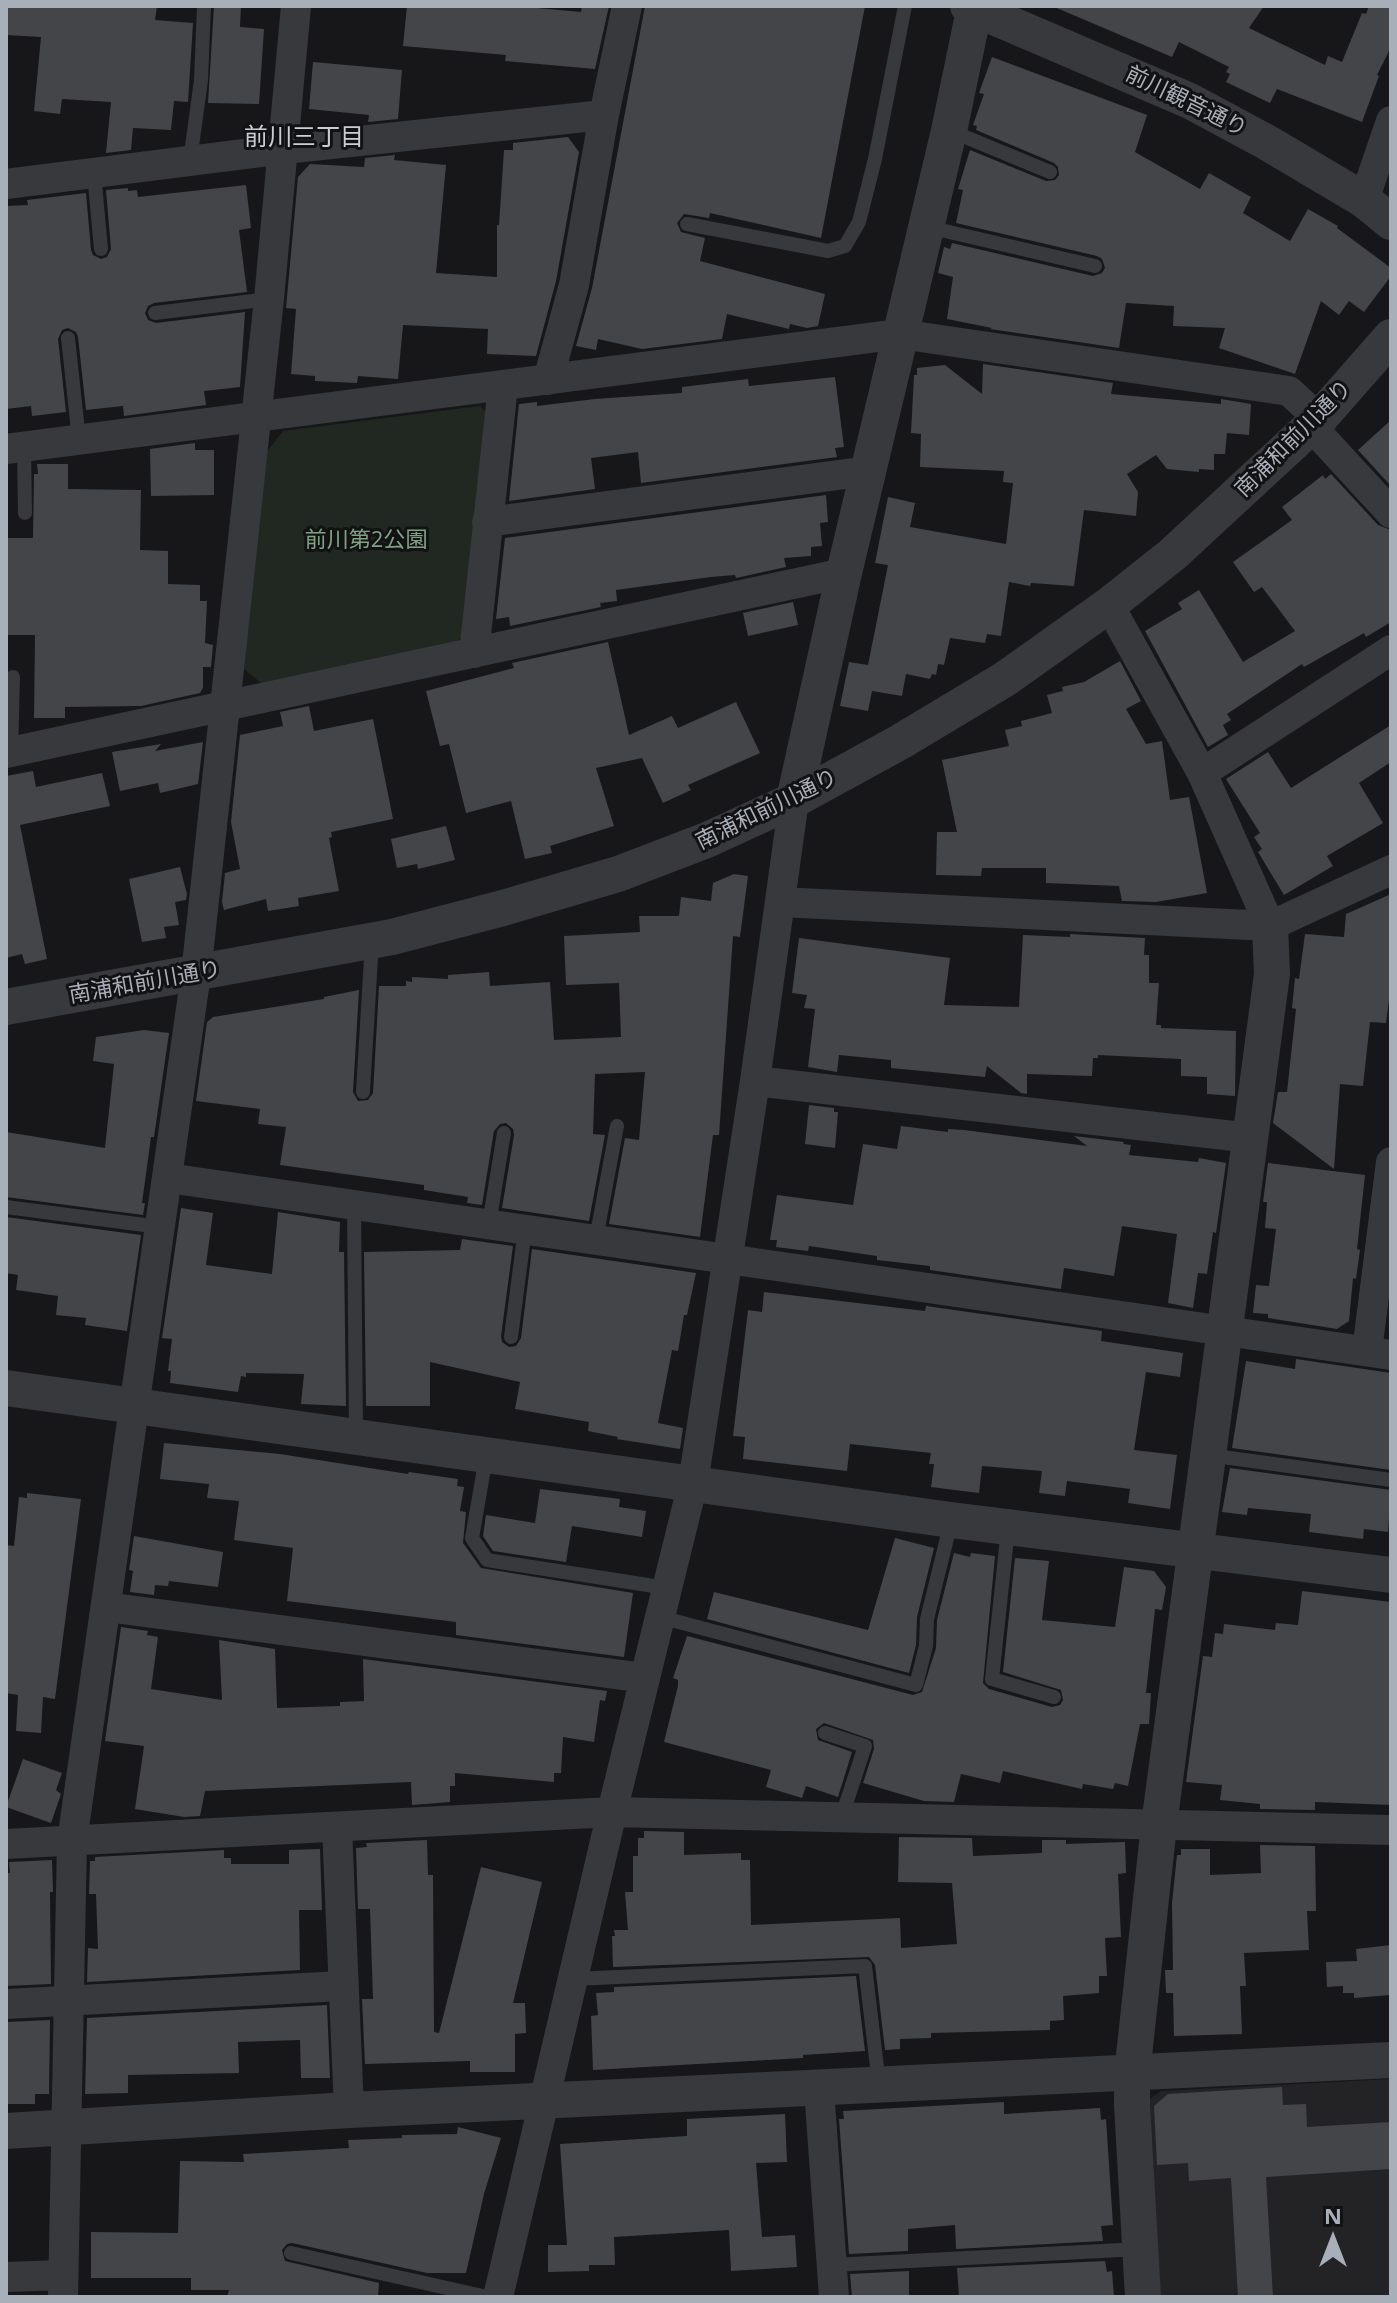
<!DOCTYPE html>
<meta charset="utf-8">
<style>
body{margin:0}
#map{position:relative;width:1397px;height:2303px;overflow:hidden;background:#171719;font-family:"Open Sans",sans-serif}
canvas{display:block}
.frame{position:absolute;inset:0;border:8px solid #a9afb8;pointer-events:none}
.north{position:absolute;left:1293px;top:2199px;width:80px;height:80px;-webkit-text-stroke:6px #121214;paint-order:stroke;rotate:0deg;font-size:22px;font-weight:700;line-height:32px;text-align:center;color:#a9afb8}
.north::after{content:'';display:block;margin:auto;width:28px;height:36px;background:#a9afb8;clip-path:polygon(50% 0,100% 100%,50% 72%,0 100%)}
</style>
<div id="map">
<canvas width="1397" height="2303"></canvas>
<div class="frame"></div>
<div class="north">N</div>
</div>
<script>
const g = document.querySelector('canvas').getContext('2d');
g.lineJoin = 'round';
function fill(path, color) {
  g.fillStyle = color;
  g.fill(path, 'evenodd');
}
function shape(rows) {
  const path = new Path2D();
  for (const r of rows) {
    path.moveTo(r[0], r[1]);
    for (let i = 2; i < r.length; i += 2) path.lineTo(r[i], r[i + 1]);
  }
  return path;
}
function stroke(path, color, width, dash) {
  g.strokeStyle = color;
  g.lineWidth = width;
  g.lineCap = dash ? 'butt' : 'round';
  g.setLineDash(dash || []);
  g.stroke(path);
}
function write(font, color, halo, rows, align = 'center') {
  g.font = font + ' "Open Sans","Noto Sans JP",sans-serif';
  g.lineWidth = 6;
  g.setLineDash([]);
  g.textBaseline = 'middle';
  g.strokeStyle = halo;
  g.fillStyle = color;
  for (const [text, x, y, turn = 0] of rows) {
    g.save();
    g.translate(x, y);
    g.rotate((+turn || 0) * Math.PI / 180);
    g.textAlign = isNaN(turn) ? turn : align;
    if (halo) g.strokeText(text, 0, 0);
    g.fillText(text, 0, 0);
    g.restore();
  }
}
fill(shape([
 [1391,2079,1391,2297,1160,2297,1147,2101,1161,2091]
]), '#232326');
fill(shape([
 [480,406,490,417,466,628,458,642,261,683,243,668,266,453,283,431]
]), '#212822');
fill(shape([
 [6,6,157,6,155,20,193,23,188,102,174,101,171,130,133,128,131,150,106,153,111,102,62,99,60,114,34,111,41,37,6,35],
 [214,6,241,6,240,27,264,29,259,104,208,103],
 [407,6,515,6,581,12,582,6,609,6,595,69,505,61,506,55,403,46],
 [645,6,865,6,821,238,710,213,709,218,684,214,677,223,681,232,705,238,700,261,825,294,818,326,807,328,790,324,789,329,727,314,722,339,642,349,598,339,596,350,576,346,592,288],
 [1052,6,1264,6,1249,28,1325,65,1328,56,1342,62,1362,13,1366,14,1369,6,1391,6,1391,47,1377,75,1379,76,1362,122,1277,89,1270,103,1226,82,1230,74,1226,72,1229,67,1179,42,1172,57],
 [992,57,1147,115,1135,152,1200,189,1209,173,1251,197,1243,213,1290,241,1308,209,1338,226,1337,228,1391,268,1391,276,1364,312,1349,301,1339,315,1321,301,1295,374,1219,348,1225,328,1173,326,1174,306,1126,303,1119,348,990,329,992,328,947,319,953,277,938,273,944,247,950,249,952,243,1093,276,1102,273,1105,268,1102,259,1097,256,956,223,963,190,958,189,970,150,1046,181,1055,180,1059,175,1058,167,1054,163,976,130,977,126,973,125,984,94,979,93],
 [313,62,402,70,398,119,368,122,369,115,309,109],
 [568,137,579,152,556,281,536,356,487,354,488,329,403,325,398,379,358,376,357,383,315,381,315,376,291,374,296,309,286,308,298,177,310,164,364,167,365,158,395,155,394,160,446,165,436,273,497,277,497,225,499,225,504,150,513,150,513,143],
 [246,185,251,228,239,230,247,292,154,303,148,306,145,313,148,320,156,323,245,312,240,387,204,391,206,405,124,416,123,406,86,410,78,337,76,332,68,328,62,330,58,339,66,412,32,416,31,406,6,409,6,206,28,205,27,200,86,193,91,250,93,255,101,259,107,257,111,249,106,190,128,188,128,191,137,190,138,197],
 [983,364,1113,383,1111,394,1221,404,1221,399,1251,404,1249,435,1227,433,1225,454,1214,454,1214,470,1199,469,1199,472,1167,469,1156,455,1127,474,1138,492,1136,516,1084,510,1074,586,1031,583,1030,586,1009,582,1001,636,987,634,985,643,950,638,944,665,938,664,936,675,932,674,930,679,906,674,902,696,872,691,868,711,840,706,849,662,868,665,888,565,875,563,888,497,915,503,910,527,1006,544,1013,483,1003,482,1004,471,920,467,921,434,911,433,914,375,917,375,917,368,945,365,982,394],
 [835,377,844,447,835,448,837,457,641,483,638,452,591,458,595,489,509,501,519,404,537,402,537,406,595,399,682,393,682,387,748,379,749,386],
 [1391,420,1391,486,1358,450],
 [195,443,195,450,214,450,214,495,151,496,150,449],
 [37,464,68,464,68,489,141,490,140,550,168,551,168,584,200,585,200,601,207,601,205,643,213,645,211,667,203,667,203,688,200,693,141,706,65,707,65,718,34,718,35,635,6,635,6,538,33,538,34,474,38,474],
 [1331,474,1378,525,1391,530,1391,622,1366,637,1364,633,1304,667,1302,664,1227,714,1231,720,1223,725,1228,735,1208,747,1145,631,1182,609,1178,603,1199,590,1243,662,1295,631,1262,587,1254,592,1233,562,1292,520,1282,507,1323,475,1325,479],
 [826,495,828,522,820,523,822,546,811,547,811,556,784,558,786,567,736,578,735,575,711,577,616,590,617,601,600,603,601,607,510,626,509,617,496,619,505,538],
 [793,602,798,625,748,636,743,613],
 [608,642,629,735,672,716,678,728,736,702,760,753,688,785,691,790,663,803,642,758,596,768,614,826,550,846,552,853,525,859,511,801,466,813,449,744,440,746,426,691,514,668,512,663],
 [1120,661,1141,701,1126,709,1146,744,1162,741,1170,800,1189,797,1207,893,1156,902,1122,901,1119,886,1046,883,1046,868,982,868,981,876,936,875,937,832,957,832,942,760,1009,746,1005,730,1022,726,1021,721,1052,713,1047,695,1063,691,1062,687,1084,682],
 [309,706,314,731,373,719,393,819,331,832,332,837,329,838,339,891,298,898,299,906,268,911,266,899,224,910,222,902,225,873,240,869,231,822,240,735,283,726,280,712],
 [1391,725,1391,762,1359,783,1383,823,1327,856,1333,866,1284,895,1258,852,1262,849,1254,837,1260,833,1226,779,1268,752,1291,788],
 [203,742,198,784,160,793,158,783,120,791,112,752,161,744,155,751],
 [33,771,36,787,102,773,110,806,20,825,47,959,25,964,22,954,6,958,6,776],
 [446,826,455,860,418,869,417,864,397,868,391,839],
 [180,867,187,894,186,900,175,902,179,925,164,927,166,938,142,942,129,879],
 [734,874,748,876,740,937,733,936,719,1135,713,1135,700,1237,609,1224,625,1138,639,1140,645,1072,595,1074,593,1134,605,1135,589,1221,502,1208,514,1135,513,1129,506,1123,500,1124,494,1131,482,1205,467,1203,468,1197,424,1190,424,1185,280,1165,286,1127,258,1124,260,1109,196,1101,207,1022,213,1017,324,999,324,997,359,990,353,1092,358,1101,368,1100,373,1093,379,986,406,986,406,981,412,982,412,977,448,979,448,975,489,972,490,986,550,982,554,1040,621,1037,619,983,566,985,564,936,640,932,639,916,679,916,681,897,711,901,713,883],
 [1391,894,1391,984,1386,1023,1370,1022,1363,1086,1340,1084,1334,1169,1273,1123,1278,1092,1287,1092,1296,1009,1292,1008,1295,978,1299,979,1305,934,1344,937,1346,914],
 [1070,934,1145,938,1144,955,1149,955,1149,983,1159,983,1156,1025,1161,1025,1161,1028,1236,1031,1235,1096,1207,1094,1207,1077,1181,1076,1181,1059,1098,1055,1098,1058,1093,1058,1092,1076,1027,1074,1027,1094,1021,1093,987,1066,985,1077,891,1068,891,1060,839,1055,837,1072,808,1067,815,1009,804,1008,807,995,792,993,799,938,950,958,944,1005,1019,1007,1023,935,1070,937],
 [144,1030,169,1033,154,1137,151,1137,142,1203,145,1203,143,1215,6,1197,6,1132,105,1148,114,1064,93,1061,96,1037],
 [809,1105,834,1108,834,1112,838,1112,835,1148,805,1144],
 [901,1126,948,1132,948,1129,964,1130,1087,1146,1074,1136,1124,1142,1123,1144,1131,1145,1129,1155,1198,1162,1199,1158,1226,1163,1216,1233,1213,1232,1207,1274,1198,1273,1193,1308,1168,1303,1177,1234,1122,1226,1114,1276,1064,1268,1061,1289,930,1270,930,1266,877,1260,877,1256,809,1246,808,1251,776,1247,777,1240,770,1240,777,1195,853,1205,863,1144,897,1149],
 [1268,1163,1365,1175,1357,1249,1360,1250,1356,1279,1353,1278,1349,1321,1337,1329,1268,1318,1268,1314,1253,1313,1256,1285,1269,1286,1276,1229,1265,1228,1267,1202,1263,1202],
 [181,1208,213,1213,206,1265,272,1274,278,1212,340,1222,339,1252,344,1252,346,1406,301,1404,304,1374,246,1373,246,1377,241,1376,238,1392,170,1383,171,1371,168,1371,172,1339,162,1338],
 [6,1217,141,1235,127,1331,85,1325,86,1318,56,1315,58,1296,16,1290,18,1275,6,1273],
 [462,1239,513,1246,501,1336,502,1342,509,1347,516,1346,521,1338,532,1249,696,1273,687,1315,684,1315,678,1351,672,1350,658,1423,683,1428,680,1449,617,1439,618,1437,588,1431,589,1422,515,1409,520,1382,430,1362,430,1406,366,1406,364,1252,460,1250],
 [764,1292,925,1311,926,1306,1102,1331,1101,1341,1183,1353,1180,1377,1146,1372,1134,1450,1177,1455,1170,1509,1128,1503,1130,1489,1067,1481,1065,1496,1039,1493,1042,1471,982,1466,979,1493,931,1487,934,1464,929,1464,931,1453,850,1444,847,1471,743,1459,745,1437,733,1436,748,1310,762,1312],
 [1296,1359,1391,1373,1391,1470,1232,1448,1246,1361,1295,1369],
 [164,1443,280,1454,408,1474,409,1472,458,1479,457,1486,464,1487,460,1511,466,1512,463,1543,481,1568,633,1593,624,1657,456,1635,456,1622,287,1601,293,1548,234,1540,239,1501,207,1498,209,1484,160,1479],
 [1230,1468,1391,1490,1388,1532,1364,1529,1363,1539,1309,1532,1311,1514,1248,1508,1247,1515,1222,1512],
 [540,1489,620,1499,619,1507,646,1511,642,1537,572,1526,566,1562,493,1551,483,1536,486,1515,535,1523],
 [27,1493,81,1499,55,1699,43,1697,41,1733,16,1731,18,1695,6,1693,6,1545,14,1546,19,1497,27,1498],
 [134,1536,223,1552,218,1587,169,1581,168,1586,155,1585,154,1595,130,1592,133,1571,129,1570],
 [895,1538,934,1548,917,1617,916,1645,909,1673,707,1619,714,1592,868,1630],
 [954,1553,970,1557,971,1553,995,1556,983,1683,989,1689,1052,1707,1060,1705,1063,1700,1061,1690,1003,1672,1015,1558,1049,1561,1042,1620,1115,1627,1124,1567,1154,1571,1166,1587,1162,1610,1155,1609,1146,1693,1151,1693,1149,1724,1140,1724,1128,1786,1115,1783,1113,1789,1083,1784,1082,1789,1003,1771,1000,1783,961,1774,954,1802,924,1801,863,1783,874,1749,873,1740,824,1723,816,1729,818,1740,852,1752,838,1797,806,1786,802,1798,766,1787,771,1770,664,1742,678,1686,678,1680,673,1678,687,1636,913,1695,922,1692,936,1648,937,1620],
 [1302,1591,1391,1602,1391,1805,1315,1802,1315,1810,1260,1809,1260,1804,1220,1800,1222,1785,1186,1782,1203,1656,1212,1657,1215,1633,1223,1634,1224,1624,1275,1630,1276,1623,1298,1625],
 [121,1627,148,1631,147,1635,158,1637,151,1689,222,1700,219,1640,275,1649,277,1708,340,1706,340,1702,364,1701,363,1659,607,1691,605,1701,600,1700,594,1742,563,1737,561,1773,554,1773,554,1782,455,1773,455,1786,450,1786,450,1802,412,1805,411,1782,205,1791,200,1816,184,1817,135,1809,144,1746,105,1741],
 [23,1759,62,1773,56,1790,61,1794,51,1823,6,1807],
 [644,1831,684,1832,684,1855,741,1853,741,1860,750,1860,751,1925,900,1918,901,1948,957,1944,952,1883,898,1882,899,1837,972,1838,973,1856,1042,1853,1042,1840,1066,1840,1066,1844,1125,1842,1126,1873,1118,1874,1121,1937,1105,1938,1107,1976,1099,1976,1099,1993,1063,1996,1064,2020,1050,2021,1050,2030,931,2033,931,2038,900,2039,900,2049,885,2050,875,1965,869,1957,613,1967,612,1936,615,1936,614,1930,628,1930,625,1892,633,1892,633,1856,638,1856,638,1838,644,1838],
 [427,1840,428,1875,433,1875,434,2032,439,2033,481,1867,542,1882,513,2003,525,2003,526,2033,515,2034,515,2072,470,2072,470,2061,365,2064,362,1999,373,1999,370,1909,358,1909,356,1848,367,1847,366,1843],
 [1260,1845,1315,1846,1316,1911,1307,1911,1309,1950,1244,1953,1246,1986,1240,1986,1242,2034,1174,2036,1173,1993,1166,1993,1165,1970,1173,1970,1172,1903,1177,1855,1181,1855,1181,1849,1210,1849,1210,1875,1261,1873],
 [320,1849,322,1910,299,1910,300,1970,87,1982,88,1948,98,1949,96,1894,89,1894,90,1861,95,1861,95,1857,224,1850,224,1858,231,1858,231,1864,289,1864,289,1850],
 [52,1860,53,1892,50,1892,51,1984,6,1986,6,1873,10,1873,9,1862],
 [1391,1945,1391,1995,1354,1998,1354,1993,1343,1993,1343,1986,1327,1987,1326,1962,1357,1961,1356,1949],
 [856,1976,865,2051,803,2055,803,2058,593,2070,591,2016,598,2015,596,1993,614,1992,614,1987],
 [327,2005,330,2078,301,2078,300,2040,238,2042,239,2073,128,2075,128,2093,85,2094,87,2018],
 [50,2020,49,2094,35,2094,35,2104,6,2104,6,2022],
 [1282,2087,1283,2105,1306,2104,1307,2127,1391,2122,1391,2169,1266,2177,1273,2297,1238,2297,1231,2178,1189,2181,1188,2163,1157,2165,1154,2106,1168,2094],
 [1004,2102,1004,2114,1100,2108,1101,2120,1106,2119,1113,2225,1101,2226,1103,2241,956,2249,955,2225,908,2229,908,2251,849,2254,839,2119,844,2119,843,2111],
 [785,2114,787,2162,756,2163,762,2237,795,2235,797,2267,731,2271,729,2230,614,2237,615,2265,589,2265,589,2271,548,2272,548,2245,567,2245,560,2144,687,2136,687,2119],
 [458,2127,501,2138,484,2194,466,2273,427,2273,292,2243,287,2244,282,2250,285,2261,379,2283,378,2297,227,2297,229,2290,191,2290,191,2278,91,2278,91,2232,178,2233,180,2161,244,2162,243,2154,349,2148,348,2140,402,2138,402,2135,457,2134],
 [1105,2261,1107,2272,1112,2271,1114,2297,959,2297,957,2268],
 [909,2271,909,2297,852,2297,850,2274]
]), '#434549');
stroke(shape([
 [951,131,1050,172],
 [190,161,201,80,204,6],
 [94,173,101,249],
 [687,224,828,251,845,246,859,222,875,159,905,6],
 [928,227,1095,266],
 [155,313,269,299],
 [68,338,79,440],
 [24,447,25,513],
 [11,752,13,677],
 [363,1092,372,941],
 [354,1205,356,1435],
 [6,1207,160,1227],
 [489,1224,504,1133],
 [596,1239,617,1126],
 [511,1337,525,1229],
 [1208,1455,1391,1480],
 [486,1457,472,1538,487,1560,667,1588],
 [1008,1529,992,1679,1054,1697],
 [660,1617,916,1685,926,1646,927,1619,951,1522],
 [825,1733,865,1746,841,1819],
 [573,1979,865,1966,879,2084],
 [291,2253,487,2297],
 [832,2265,1140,2249]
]), '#38393d', 14);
stroke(shape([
 [6,184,284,149,604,115],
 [1364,200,1391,121],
 [548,380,574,285,604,115,627,6],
 [1311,426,1391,513],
 [6,449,900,334,1289,391,1319,419],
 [487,522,868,471],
 [1109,605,1202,773,1270,926],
 [474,653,503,386],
 [6,753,844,573],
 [1202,773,1391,650],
 [780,902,1270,926,1391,870],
 [755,1081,1251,1138],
 [168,1178,1391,1355],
 [1367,1351,1391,1162],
 [106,1607,645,1678],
 [337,1827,349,2110],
 [6,1844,612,1812,1391,1830],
 [6,2004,342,1986],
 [819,2089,834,2297],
 [6,2277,63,2275],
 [63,2297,72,1841,196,974,269,299,296,6],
 [498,2297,612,1812,693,1483,755,1081,794,800]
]), '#38393d', 30);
stroke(shape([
 [968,6,1190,101,1268,143,1364,200,1391,222],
 [794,800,844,573,949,131,975,6],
 [6,1007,392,937,503,908,618,874,707,840,794,800,900,742,1005,679,1109,605,1173,554,1319,419,1391,337],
 [6,1388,951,1520,1391,1575],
 [6,2131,349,2110,1391,2060],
 [1143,2297,1132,2105,1132,2074,1159,1825,1272,974,1270,926]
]), '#38393d', 36);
write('22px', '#a9afb8', '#121214', [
 ["前川観音通り",1186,102,26],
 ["南浦和前川通り",1294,439,-45],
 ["南浦和前川通り",767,810,-26],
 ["南浦和前川通り",145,983,-10]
]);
write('22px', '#81a282', '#121214', [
 ["前川第2公園",366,541]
]);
write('24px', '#cacdd4', '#121214', [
 ["前川三丁目",304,138]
]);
</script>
